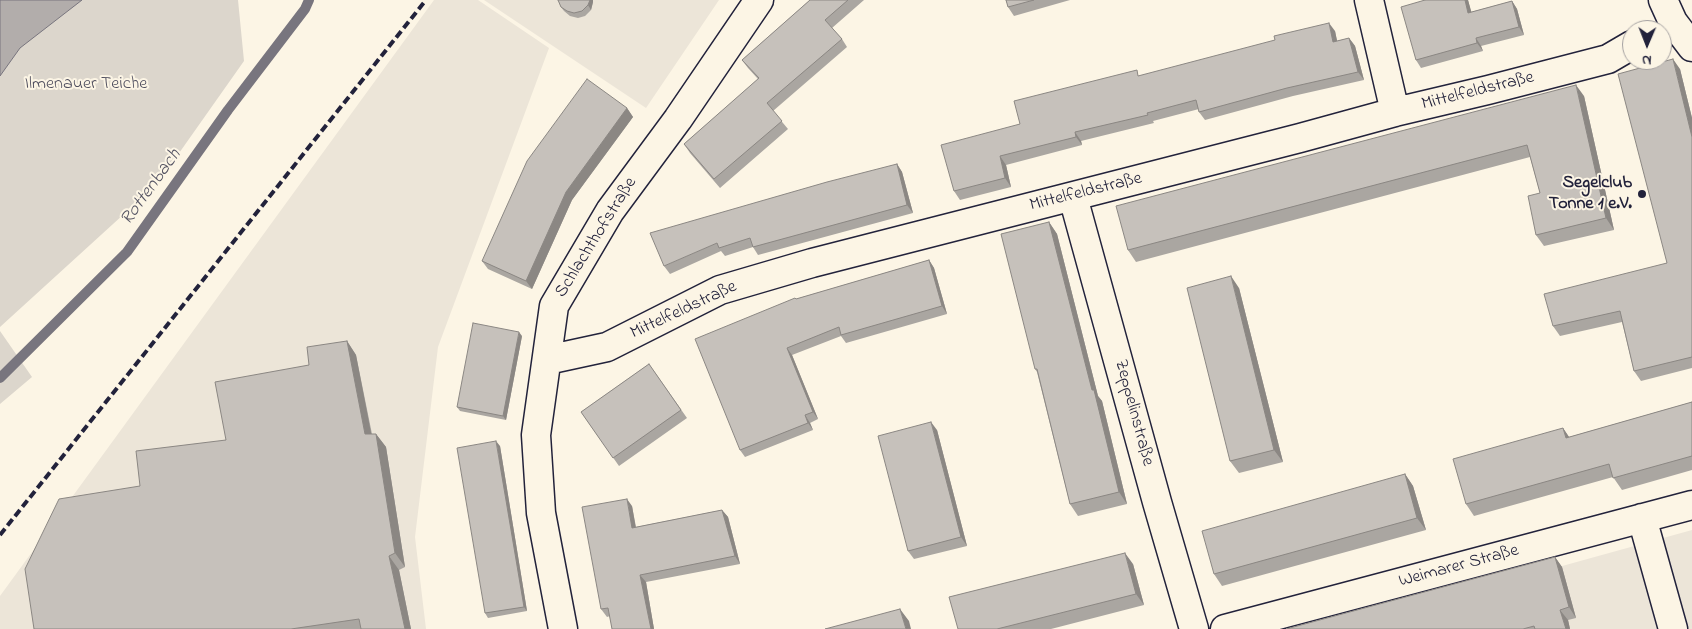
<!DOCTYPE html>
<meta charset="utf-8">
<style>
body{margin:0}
#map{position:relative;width:1692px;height:629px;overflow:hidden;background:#fcf5e5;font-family:"Indie Flower",sans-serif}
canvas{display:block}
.north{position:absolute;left:1622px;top:20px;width:50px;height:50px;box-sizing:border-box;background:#fcf5e5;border:1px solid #a5a1a1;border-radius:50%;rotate:181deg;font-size:14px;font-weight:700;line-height:20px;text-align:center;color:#22223b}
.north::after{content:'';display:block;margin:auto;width:18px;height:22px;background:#22223b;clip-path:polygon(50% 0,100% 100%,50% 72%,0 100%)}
</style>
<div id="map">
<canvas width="1692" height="629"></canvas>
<div class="north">N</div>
</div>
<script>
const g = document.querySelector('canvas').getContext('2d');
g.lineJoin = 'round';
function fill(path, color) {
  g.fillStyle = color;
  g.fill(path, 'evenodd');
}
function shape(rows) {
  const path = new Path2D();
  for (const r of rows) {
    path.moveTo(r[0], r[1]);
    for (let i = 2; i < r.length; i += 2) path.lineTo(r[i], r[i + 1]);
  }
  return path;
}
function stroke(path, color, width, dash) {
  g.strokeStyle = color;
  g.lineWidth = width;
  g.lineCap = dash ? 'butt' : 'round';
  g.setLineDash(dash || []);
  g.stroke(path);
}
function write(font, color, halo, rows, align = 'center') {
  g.font = font + ' "Indie Flower",sans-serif';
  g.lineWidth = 4;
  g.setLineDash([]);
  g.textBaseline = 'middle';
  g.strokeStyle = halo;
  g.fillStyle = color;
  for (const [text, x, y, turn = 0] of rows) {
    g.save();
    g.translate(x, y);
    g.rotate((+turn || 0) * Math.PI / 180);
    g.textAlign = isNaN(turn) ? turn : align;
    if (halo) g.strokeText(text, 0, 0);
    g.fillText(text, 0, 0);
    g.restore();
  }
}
fill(shape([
 [434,0,478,0,549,48,438,347,415,537,426,629,0,629,0,596],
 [484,0,719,0,646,108],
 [1692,530,1692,629,1335,629]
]), '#ece5d8');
fill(shape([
 [0,0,238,0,244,61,177,156,124,214,0,327],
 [0,331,32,377,0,404]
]), '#dcd6cc');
const water = shape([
 [0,0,82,0,20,48,0,76,0,0]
]);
fill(water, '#b2adab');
stroke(water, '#78757e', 1);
stroke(shape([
 [0,378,127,252,228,110,305,9,309,0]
]), '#78757e', 10);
const street = shape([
 [1369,0,1395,112],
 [1663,0,1673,22,1692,47],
 [1073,197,1157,502,1194,629],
 [547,360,607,347,720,290,812,263,1300,138,1395,112,1488,90,1608,59,1632,45],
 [1642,518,1673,629],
 [563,629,541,513,536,435,554,306,610,211,678,119,759,0],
 [1225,629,1692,505]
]);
stroke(street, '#22223b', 31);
stroke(street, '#fcf5e5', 28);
stroke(shape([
 [0,535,426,0]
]), '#22223b', 4, [8, 4]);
fill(shape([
 [558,0,593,0,593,2,591,10,585,16,578,18,570,16,564,11,561,7],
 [810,0,864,0,832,28,842,39,847,47,773,111,788,129,720,188,690,153,684,144,758,79,748,68,742,60],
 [1006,0,1070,0,1014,16,1008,7],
 [1425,0,1468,0,1471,12,1512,1,1517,9,1524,35,1481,46,1483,51,1421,68,1416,60],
 [1335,31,1337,41,1349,38,1355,46,1364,80,1293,96,1205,120,1199,112,1199,109,1153,121,1154,123,1081,141,1082,145,1006,165,1011,187,960,200,954,191,1020,124,1140,76],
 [1680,69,1692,118,1692,368,1641,381,1634,371,1622,322,1560,336,1553,326,1667,263],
 [1584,96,1614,230,1544,246,1536,235,1540,193,1530,157,1136,262,1128,250],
 [627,108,633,117,572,200,532,289,488,269,482,261],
 [897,164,902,172,913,213,758,255,753,247,725,256,721,251,670,274,664,266],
 [1049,222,1057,234,1098,396,1102,401,1127,504,1078,516,1070,504,1037,372,1035,369],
 [929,260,934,268,947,314,846,343,841,336,792,355,818,419,810,423,813,430,745,457,740,450,796,299],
 [1239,288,1283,462,1239,473,1230,461],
 [522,336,506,420,460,411,457,407],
 [347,341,356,355,372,434,376,434,386,447,405,567,399,570,411,629,34,629,140,486,226,440,309,365],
 [649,364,687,418,619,466,581,412],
 [1692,402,1692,470,1622,490,1613,477,1474,516,1466,504,1563,428,1569,437],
 [937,430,967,546,914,559,908,551],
 [500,446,527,611,488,618,485,613],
 [1405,474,1413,486,1426,530,1222,586,1214,574],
 [632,506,636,527,722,510,728,517,740,564,646,582,654,629,612,629,610,616,607,617,601,609],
 [1555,557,1562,567,1576,618,1568,620,1570,629,1286,629],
 [1133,564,1144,605,1051,629,958,629]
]), '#aaa6a1');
fill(shape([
 [590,0,593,0,593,2,591,10,588,5],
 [1465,0,1468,0,1474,21,1468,13],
 [1512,1,1517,9,1524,35,1519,27],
 [1329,23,1335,31,1339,50,1333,42],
 [1349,38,1355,46,1364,80,1358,72],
 [1476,38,1481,46,1483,51,1477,43],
 [1673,59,1680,69,1692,118,1692,137],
 [1576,85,1584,96,1614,230,1606,218],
 [627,108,633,117,572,200,532,289,526,281,566,192],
 [1075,132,1081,141,1082,145,1076,137],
 [1000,156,1006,165,1011,187,1005,178],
 [897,164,902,172,913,213,907,205],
 [1049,222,1057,234,1098,396,1102,401,1127,504,1119,492,1092,390],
 [929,260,934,268,947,314,942,306],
 [1231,276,1239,288,1283,462,1274,450],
 [519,332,522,336,506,420,503,416],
 [347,341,356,355,374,448,365,434],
 [787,348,792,355,818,419,813,412],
 [805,415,810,423,813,430,808,423],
 [931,422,937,430,967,546,961,537],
 [1563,428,1571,440,1566,438],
 [376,434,386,447,405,567,395,553],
 [496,441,500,446,527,611,524,607],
 [1405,474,1413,486,1426,530,1417,518],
 [627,499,632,506,637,535,632,528],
 [722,510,728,517,740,564,735,556],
 [1125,553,1133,564,1144,605,1136,594],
 [389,556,399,570,411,629,405,629],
 [1555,557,1562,567,1576,618,1569,607],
 [640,575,646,582,654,629,651,629],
 [900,609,909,621,911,629,906,629],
 [1560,610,1568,620,1570,629,1566,629]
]), '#8b8783');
const building = shape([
 [558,0,590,0,588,5,582,11,574,13,567,11,561,7,558,0],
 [810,0,848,0,825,20,842,39,767,103,782,121,714,179,684,144,759,78,742,60,810,0],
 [1006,0,1034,0,1008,7,1006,0],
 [1425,0,1465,0,1468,13,1512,1,1519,27,1476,38,1477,43,1416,60,1401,7,1425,0],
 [1329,23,1333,42,1349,38,1358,72,1287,88,1199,112,1196,100,1147,113,1148,115,1075,132,1076,137,1000,156,1005,178,954,191,941,145,1020,124,1014,101,1137,70,1138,76,1275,40,1274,36,1329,23],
 [1673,59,1692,137,1692,357,1634,371,1620,311,1553,326,1544,294,1667,263,1618,74,1673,59],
 [587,79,627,108,566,192,526,281,482,261,527,161,587,79],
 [1576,85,1606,218,1536,235,1528,196,1540,193,1527,145,1128,250,1116,206,1576,85],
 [897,164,907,205,753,247,750,238,719,248,717,243,664,266,650,233,827,182,897,164],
 [1049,222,1092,390,1094,390,1119,492,1070,504,1037,369,1035,369,1001,234,1049,222],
 [929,260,942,306,841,335,839,327,787,348,813,412,805,415,808,423,740,450,695,339,795,298,796,299,929,260],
 [1231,276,1274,450,1230,461,1187,288,1231,276],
 [473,323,519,332,503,416,457,407,473,323],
 [347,341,365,434,376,434,395,553,389,556,405,629,361,629,359,619,291,629,34,629,25,569,59,499,140,486,136,451,226,440,215,382,309,365,307,347,347,341],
 [649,364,681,410,613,458,581,412,649,364],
 [1692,402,1692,456,1613,478,1609,464,1466,504,1453,459,1563,428,1566,438,1692,402],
 [931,422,961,537,908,551,878,436,931,422],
 [496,441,524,607,485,613,457,448,496,441],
 [1405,474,1417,518,1214,574,1202,531,1405,474],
 [627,499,632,528,722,510,735,556,640,575,651,629,612,629,608,608,601,609,582,507,627,499],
 [1125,553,1136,594,997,629,958,629,949,597,1125,553],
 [1555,557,1569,607,1560,610,1566,629,1535,629,1534,626,1523,629,1286,629,1555,557],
 [900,609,906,629,825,629,900,609]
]);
fill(building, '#c6c1bb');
stroke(building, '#8b8783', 1);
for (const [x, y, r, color] of [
 [1642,194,5,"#22223b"]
]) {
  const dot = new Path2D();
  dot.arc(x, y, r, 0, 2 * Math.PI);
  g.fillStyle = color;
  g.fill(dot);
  stroke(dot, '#fcf5e5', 2);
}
write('18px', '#504f5f', '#fcf5e5', [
 ["Ilmenauer Teiche",86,85]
]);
write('18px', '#22223b', '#fcf5e5', [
 ["Mittelfeldstraße",1478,92,-14],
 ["Mittelfeldstraße",1086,193,-14],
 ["Schlachthofstraße",597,238,-58],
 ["Mittelfeldstraße",684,311,-25],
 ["Zeppelinstraße",1133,413,75],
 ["Weimarer Straße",1459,567,-15]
]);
write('bold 18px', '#22223b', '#fcf5e5', [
 ["Segelclub",1632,184],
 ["Tonne 1 e.V.",1632,205]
], 'right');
write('italic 19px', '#545362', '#fcf5e5', [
 ["Rottenbach",152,188,-54]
]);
</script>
